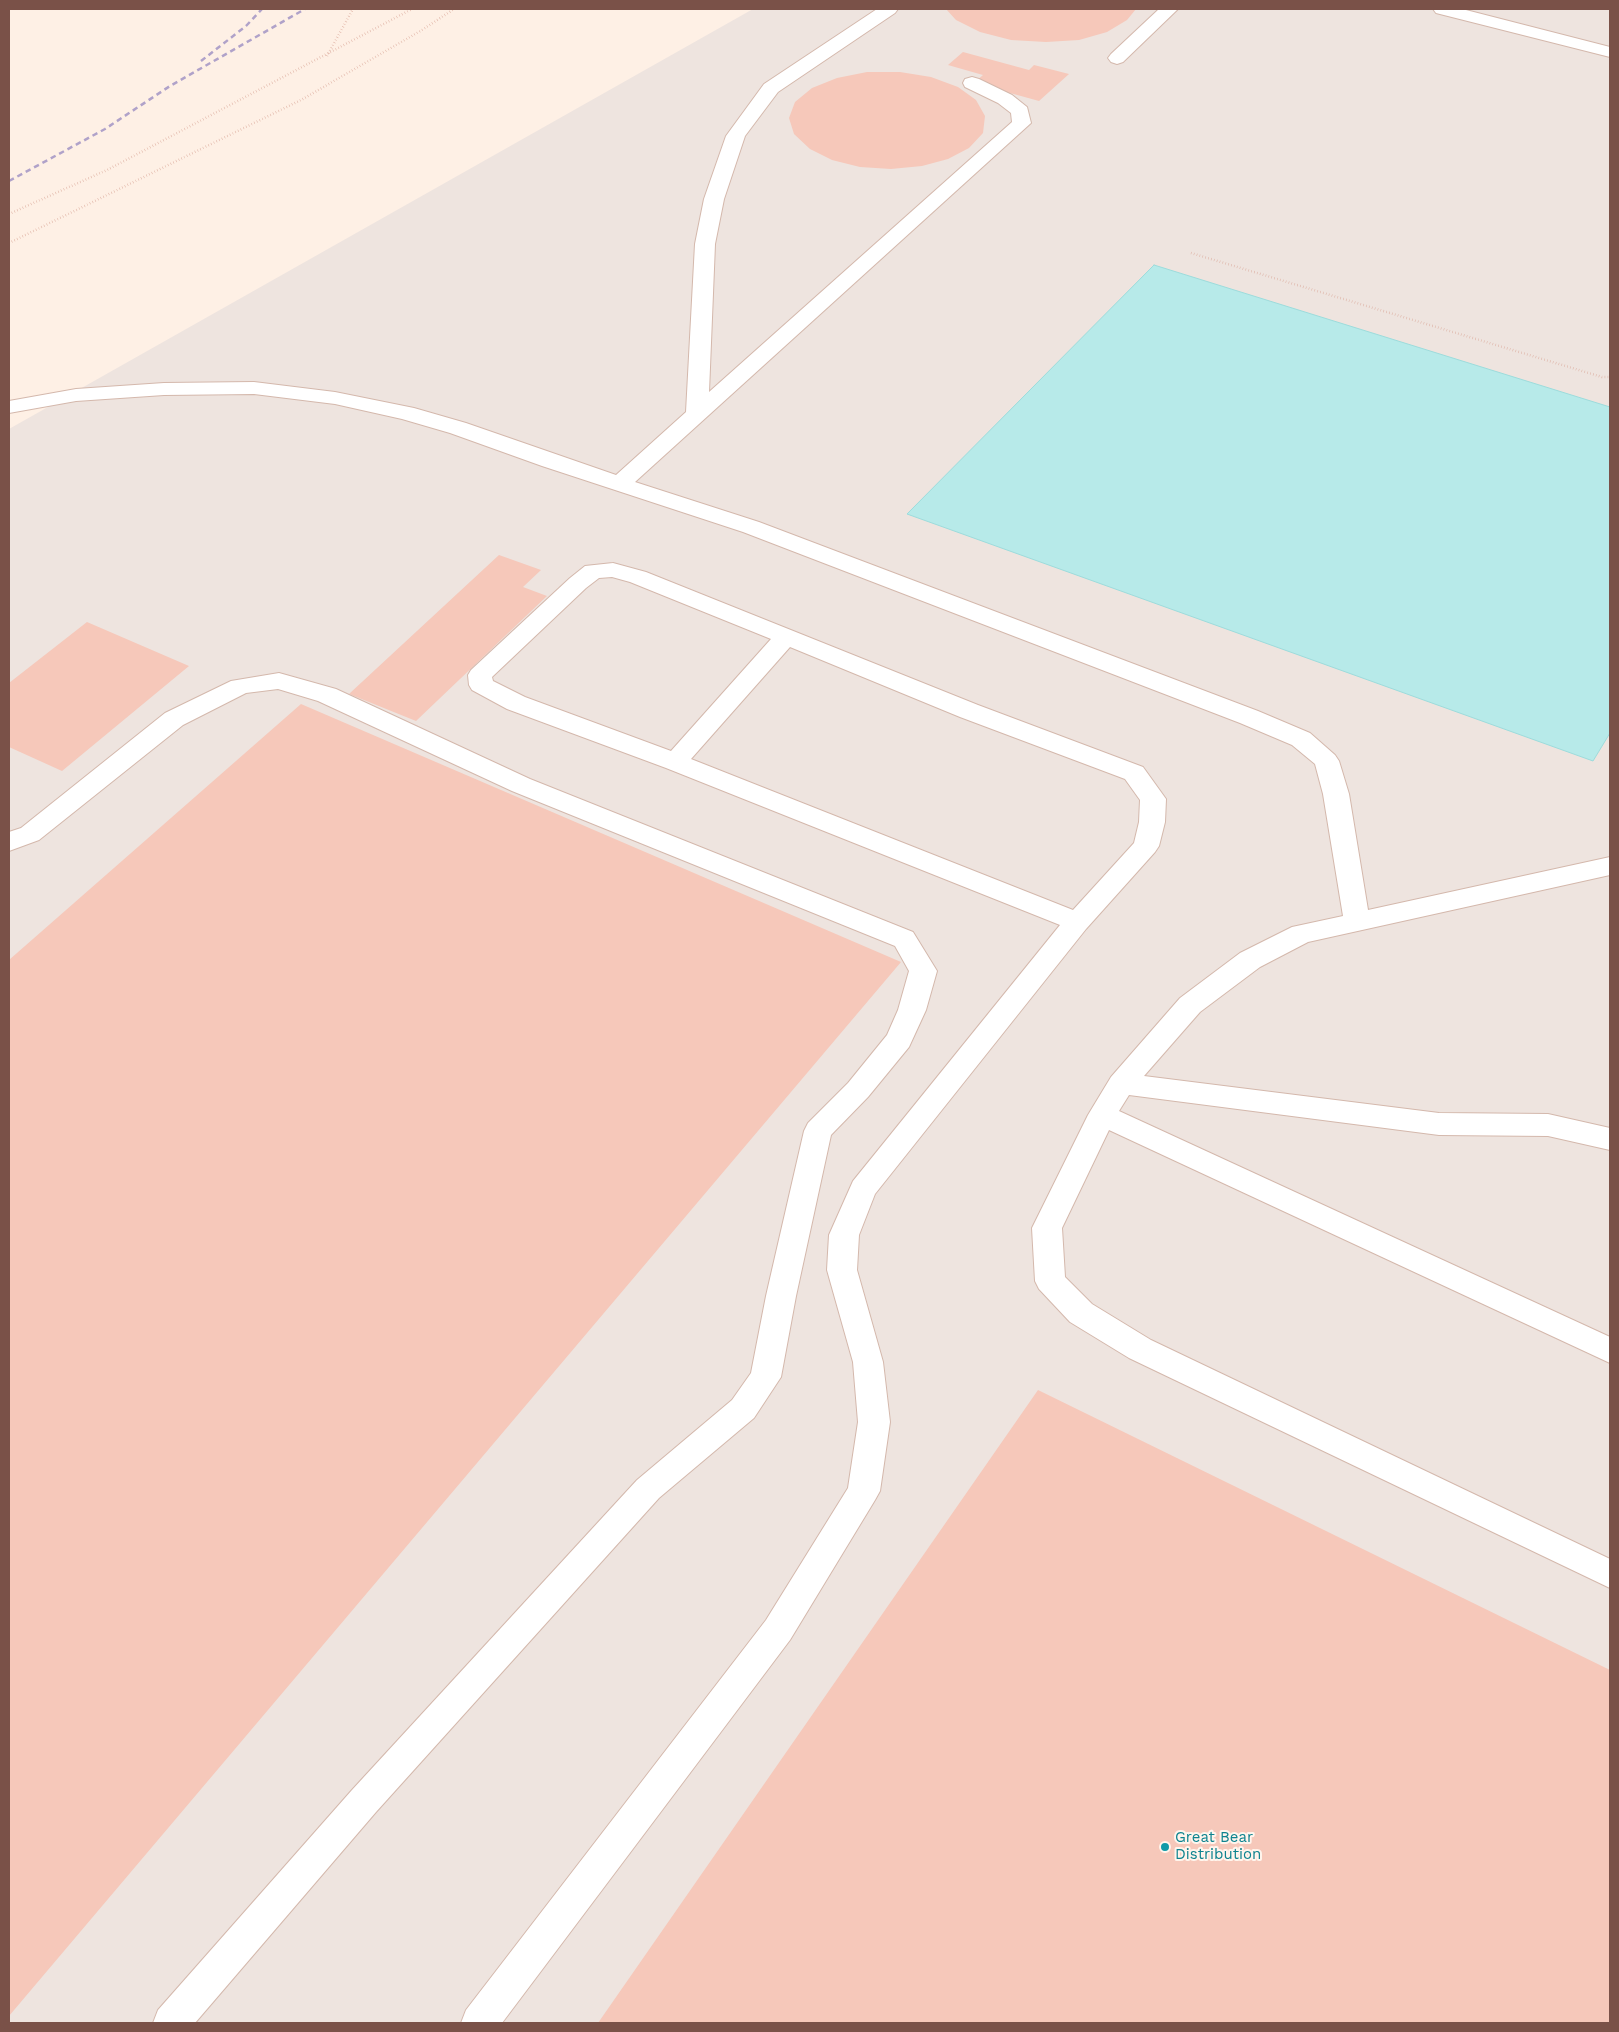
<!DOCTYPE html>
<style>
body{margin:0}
#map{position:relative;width:1619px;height:2032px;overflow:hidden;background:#fef0e5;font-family:"Work Sans",sans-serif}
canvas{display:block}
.frame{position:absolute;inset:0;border:10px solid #7a5148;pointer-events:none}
</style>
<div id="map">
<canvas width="1619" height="2032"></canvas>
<div class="frame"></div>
</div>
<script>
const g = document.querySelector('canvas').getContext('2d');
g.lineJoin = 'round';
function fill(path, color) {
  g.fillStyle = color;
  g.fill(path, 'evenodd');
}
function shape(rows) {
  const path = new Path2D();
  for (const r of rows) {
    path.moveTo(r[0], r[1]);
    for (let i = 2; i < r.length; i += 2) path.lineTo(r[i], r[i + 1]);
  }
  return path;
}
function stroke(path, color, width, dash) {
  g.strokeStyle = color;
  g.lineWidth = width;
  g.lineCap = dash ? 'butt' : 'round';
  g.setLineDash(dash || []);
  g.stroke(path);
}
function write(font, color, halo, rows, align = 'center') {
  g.font = font + ' "Work Sans",sans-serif';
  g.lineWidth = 4;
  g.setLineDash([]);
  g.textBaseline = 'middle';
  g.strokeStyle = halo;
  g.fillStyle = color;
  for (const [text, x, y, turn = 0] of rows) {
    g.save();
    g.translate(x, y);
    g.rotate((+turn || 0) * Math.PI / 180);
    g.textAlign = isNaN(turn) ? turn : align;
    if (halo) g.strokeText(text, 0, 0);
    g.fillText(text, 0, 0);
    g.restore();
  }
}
fill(shape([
 [753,9,1610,9,1610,2023,9,2023,9,429]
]), '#eee4df');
const water = shape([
 [1154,265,1610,407,1610,733,1593,761,907,514,1154,265]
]);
fill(water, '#b7eae9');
stroke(water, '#9ddcdc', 1);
fill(shape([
 [946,9,1136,9,1127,20,1107,32,1079,40,1046,42,1011,40,980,32,956,20],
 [963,52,1029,70,1034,65,1069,74,1039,101,974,83,983,75,948,65],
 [867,72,900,72,931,77,958,87,976,100,985,116,983,133,969,148,948,159,922,166,891,169,860,167,832,160,810,149,794,134,789,118,795,102,812,88,837,78],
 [499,555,541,570,523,587,547,596,416,721,349,694],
 [87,622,189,666,62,771,9,747,9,683],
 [301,704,901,962,9,2016,9,960],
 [1038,1390,1610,1670,1610,2023,598,2023]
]), '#f6c8ba');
const service = shape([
 [877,9,898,9,895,13,778,92,745,136,724,199,715,244,709,392,1012,122,1011,113,998,103,965,87,963,83,965,79,972,77,979,79,1012,95,1027,107,1031,123,635,482,759,522,1258,711,1310,733,1335,755,1339,761,1349,794,1368,910,1610,857,1610,875,1308,942,1260,967,1200,1012,1144,1076,1439,1113,1548,1114,1610,1128,1610,1150,1548,1136,1439,1135,1129,1095,1119,1111,1610,1337,1610,1363,1109,1130,1062,1228,1065,1277,1092,1304,1151,1340,1610,1559,1610,1588,1129,1358,1070,1322,1039,1289,1035,1281,1032,1228,1088,1115,1111,1077,1180,998,1240,953,1292,927,1343,916,1323,794,1315,764,1292,745,1240,723,743,532,542,466,450,433,402,419,335,404,254,394,164,395,76,401,9,413,9,401,76,389,164,383,254,382,335,392,414,408,466,423,616,475,686,412,695,244,704,199,726,136,764,84,877,9],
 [1159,9,1178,9,1123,62,1117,64,1111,62,1108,58,1111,54,1159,9],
 [1433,9,1462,9,1610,47,1610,57,1436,13,1433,9],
 [613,563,646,572,978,705,1143,767,1166,799,1165,822,1159,846,1155,852,1086,929,875,1194,859,1235,857,1270,883,1362,890,1422,880,1491,875,1500,790,1640,502,2023,461,2023,466,2010,766,1620,848,1488,858,1422,853,1362,827,1270,829,1235,853,1181,1060,925,666,768,507,709,472,690,469,685,468,675,471,670,570,578,585,566,613,563],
 [612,577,630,582,771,639,671,751,525,697,493,681,492,677,586,588,599,578,612,577],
 [790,647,960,717,1125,779,1140,800,1139,822,1134,843,1073,910,691,759,790,647],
 [279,673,336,689,530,779,913,932,937,971,926,1010,909,1047,868,1097,831,1135,796,1296,781,1377,754,1418,659,1498,376,1812,195,2023,153,2023,158,2010,352,1790,637,1480,732,1400,751,1373,766,1296,804,1131,808,1123,848,1083,887,1035,898,1010,909,971,895,946,512,791,318,701,278,689,246,693,183,725,39,840,9,851,9,832,21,828,165,713,231,681,279,673]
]);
stroke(service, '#d4b8ac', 2);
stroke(shape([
 [327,56,353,9],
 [9,214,107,170,412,9],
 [9,243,301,100,422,30,454,9],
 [1191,253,1602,377,1610,377]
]), '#dbab9d', 2.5, [0.5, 2.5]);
fill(service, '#fff');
stroke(shape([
 [201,61,246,26,262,9],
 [9,181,105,129,170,86,305,9]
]), '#b0a2c9', 2.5, [5.5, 4]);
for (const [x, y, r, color] of [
 [1165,1847,5,"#0f9aa8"]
]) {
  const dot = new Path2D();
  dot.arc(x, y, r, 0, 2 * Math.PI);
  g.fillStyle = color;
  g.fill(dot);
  stroke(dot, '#fff5ed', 2);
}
write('15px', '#0d838f', '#fff5ed', [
 ["Great Bear",1175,1838],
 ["Distribution",1175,1855]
], 'left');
</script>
